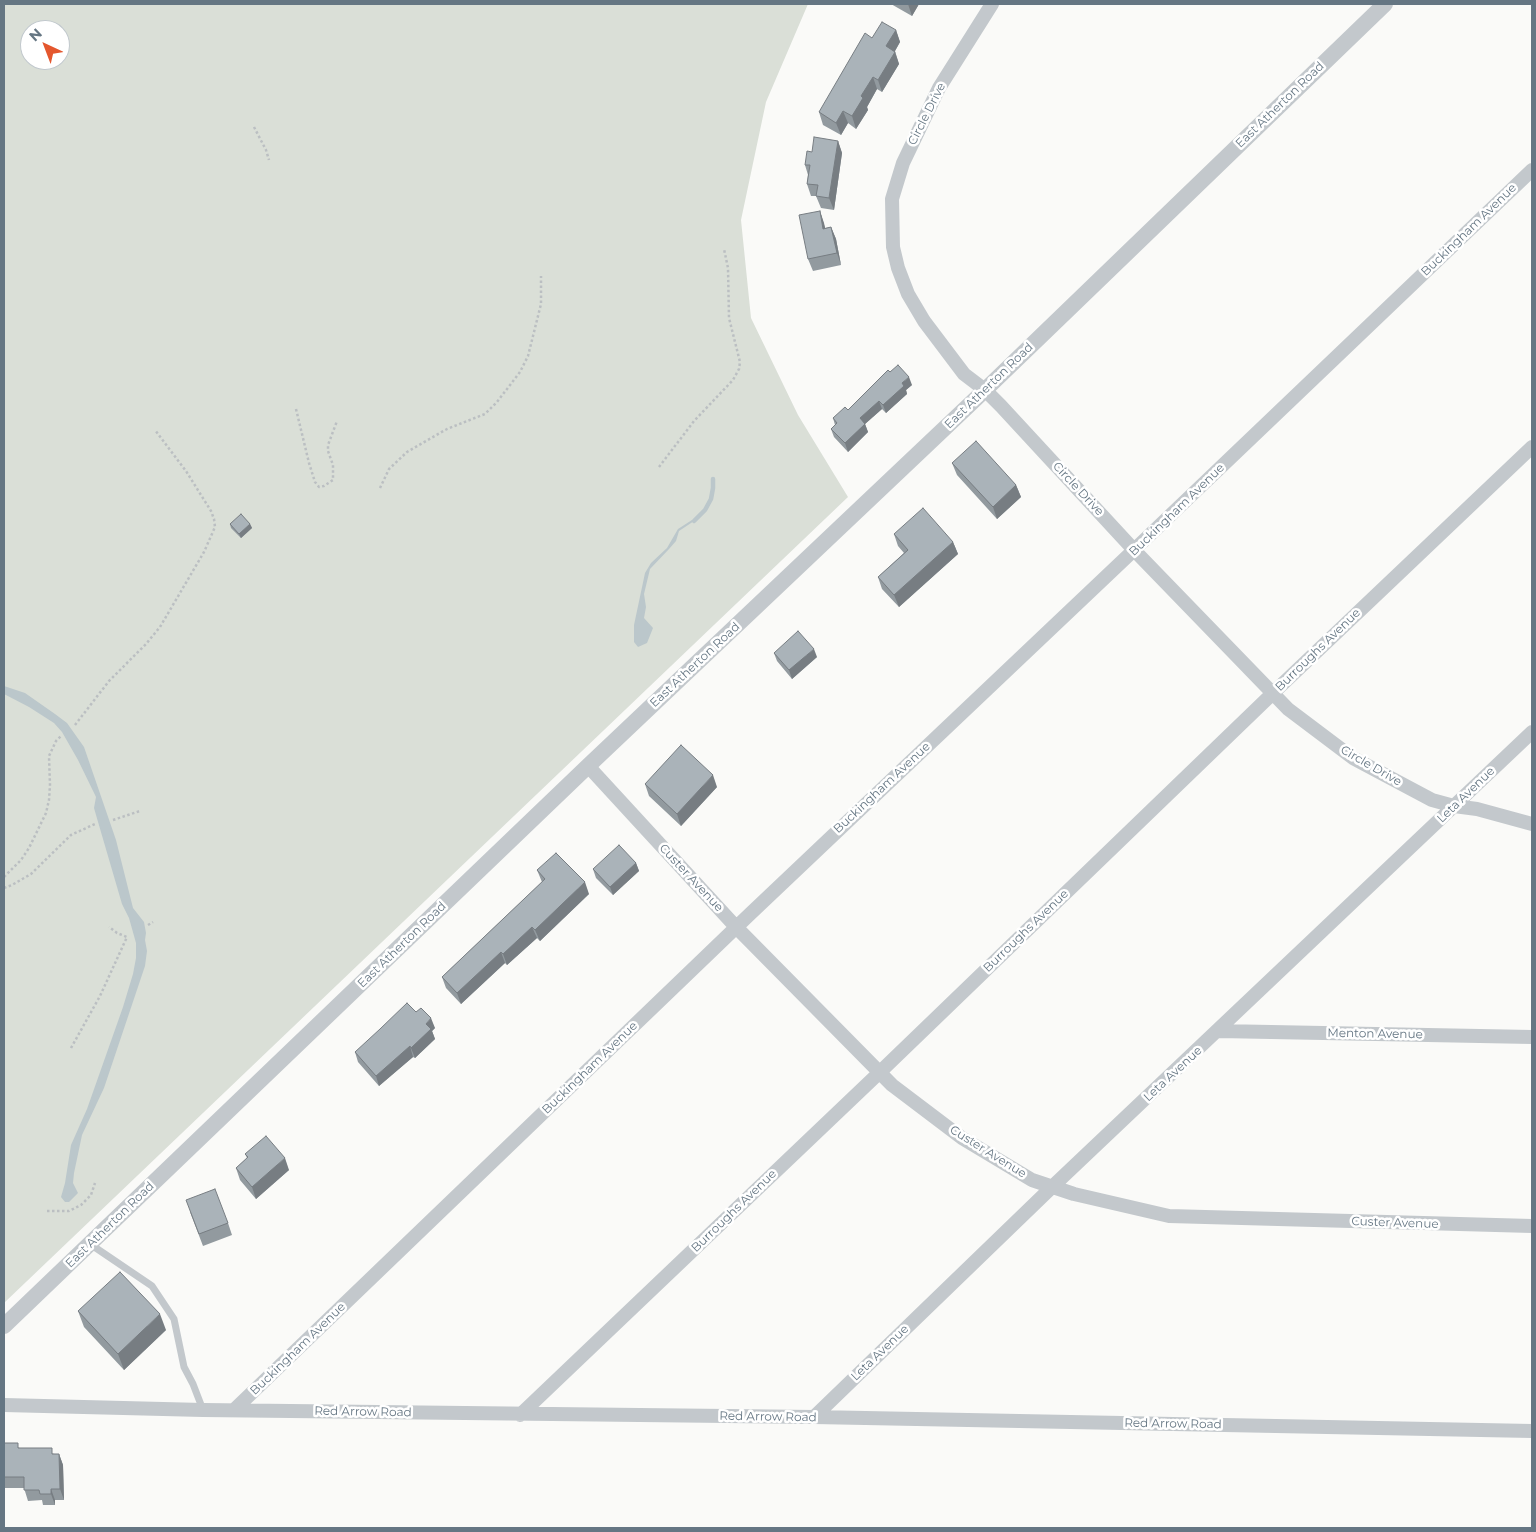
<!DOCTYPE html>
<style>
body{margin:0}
#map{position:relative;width:1536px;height:1532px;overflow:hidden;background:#fafaf8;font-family:Montserrat,sans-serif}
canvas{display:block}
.frame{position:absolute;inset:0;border:5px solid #657683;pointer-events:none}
.north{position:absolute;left:20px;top:20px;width:50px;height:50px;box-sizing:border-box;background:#fff;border:1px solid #c1c8cd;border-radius:50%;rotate:317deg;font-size:14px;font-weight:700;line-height:20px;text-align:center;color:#657683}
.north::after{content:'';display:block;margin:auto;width:18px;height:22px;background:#e4572e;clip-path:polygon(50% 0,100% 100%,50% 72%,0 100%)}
</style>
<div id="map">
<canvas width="1536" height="1532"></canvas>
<div class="frame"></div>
<div class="north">N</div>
</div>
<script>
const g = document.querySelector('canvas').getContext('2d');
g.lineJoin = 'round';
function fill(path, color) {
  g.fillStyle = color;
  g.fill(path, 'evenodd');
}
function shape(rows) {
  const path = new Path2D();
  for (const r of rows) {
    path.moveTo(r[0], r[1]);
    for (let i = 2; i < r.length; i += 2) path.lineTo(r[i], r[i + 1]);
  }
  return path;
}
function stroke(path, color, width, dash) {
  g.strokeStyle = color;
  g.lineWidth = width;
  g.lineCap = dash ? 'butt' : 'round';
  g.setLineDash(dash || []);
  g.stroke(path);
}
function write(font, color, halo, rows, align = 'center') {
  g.font = font + ' Montserrat,sans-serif';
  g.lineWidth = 5;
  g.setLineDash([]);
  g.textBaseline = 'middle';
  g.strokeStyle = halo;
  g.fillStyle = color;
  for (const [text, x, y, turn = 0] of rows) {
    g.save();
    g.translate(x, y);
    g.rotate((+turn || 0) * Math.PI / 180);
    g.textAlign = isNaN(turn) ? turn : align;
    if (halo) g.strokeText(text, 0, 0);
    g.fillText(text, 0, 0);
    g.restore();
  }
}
fill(shape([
 [4,4,808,4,766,102,741,220,751,318,798,415,848,497,4,1303],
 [30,30,60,30,60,60,30,60]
]), '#dadfd7');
fill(shape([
 [692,520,694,521,679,531,676,541,669,549,650,569,644,594,646,607,644,618,653,628,647,643,638,647,634,642,634,625,645,573,651,563,667,548,678,529],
 [4,686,25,693,55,714,67,723,84,747,116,840,133,908,144,922,146,933,145,940,147,951,145,966,104,1088,82,1135,74,1173,73,1183,78,1193,69,1202,65,1202,61,1197,65,1183,71,1145,87,1109,123,1007,133,974,136,958,136,943,129,918,122,904,96,815,94,808,96,797,78,760,62,732,54,723,29,707,4,694]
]), '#bbc7cb');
stroke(shape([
 [694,521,705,510,711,499,713,488,713,479]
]), '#bbc7cb', 4.5);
stroke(shape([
 [254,127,266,150,269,160],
 [296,409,309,463,315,482,319,487,324,486,333,480,333,465,328,451,328,445,337,421],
 [659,467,694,421,733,380,739,369,740,362,729,318,728,268,724,249],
 [380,488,389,469,407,452,447,429,485,414,497,402,520,372,528,356,541,304,541,276],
 [75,725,109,681,146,644,160,627,204,552,215,527,214,519,211,511,186,471,155,430],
 [113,820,140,811],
 [4,877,21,860,29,848,46,813,49,800,50,785,49,756,56,741,61,736],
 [4,888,12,885,31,874,71,835,95,824],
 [148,925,153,922],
 [71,1048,100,996,127,937,117,933,109,927],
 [47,1211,69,1211,81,1205,91,1195,95,1183]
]), '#bbbfc2', 2.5, [2.5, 2.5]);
stroke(shape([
 [90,1244,152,1286,174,1319,184,1367,193,1384,203,1410]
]), '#c3c8cc', 7);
stroke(shape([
 [992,4,939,88,903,163,892,199,893,247,898,268,908,294,924,321,964,374,985,390,1001,406,1134,550,1288,709,1353,758,1432,800,1454,806,1477,809,1532,824],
 [588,766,736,927,892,1085,962,1138,1032,1180,1074,1194,1169,1216,1532,1226],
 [1219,1031,1532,1037],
 [4,1405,203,1410,814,1417,1532,1431],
 [235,1409,750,914,1134,550,1532,170],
 [520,1415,880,1072,1272,694,1532,447],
 [814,1417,1052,1187,1532,732]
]), '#c3c8cc', 14);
stroke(shape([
 [4,1326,588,766,985,390,1385,4]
]), '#c3c8cc', 16);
fill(shape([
 [891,4,919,4,912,16],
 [896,30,900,42,895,51,899,64,882,92,877,89,867,107,868,110,856,129,848,123,841,135,823,125,819,112,872,38],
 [838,141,842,153,834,210,821,208,816,196,811,196,807,184,808,175,805,165,812,152],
 [820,211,825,228,831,227,836,239,841,265,813,271,808,259],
 [890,372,912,385,906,390,907,394,886,413,882,409,865,424,868,432,848,452,834,437,831,429,835,425,833,418,848,410],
 [952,463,1016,485,1021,497,997,519,957,475],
 [230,524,250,524,252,528,241,538,231,528],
 [894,534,953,542,958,554,899,607,882,589,878,577,904,553,898,546],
 [774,653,817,657,792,679,777,661],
 [645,784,717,787,681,826,649,796],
 [636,863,639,871,613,895,596,878,593,869],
 [537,870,589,894,540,941,537,938,507,965,505,963,461,1004,446,988,442,977,542,882],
 [416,1012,435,1028,432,1031,435,1039,415,1058,413,1057,379,1086,358,1062,355,1052],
 [245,1154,289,1170,256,1199,240,1180,236,1168,247,1158],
 [190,1212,228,1223,232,1235,203,1246],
 [78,1311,166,1330,124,1370,84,1327],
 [4,1443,20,1448,55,1454,59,1454,63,1465,64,1500,55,1500,55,1505,43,1505,42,1500,28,1501,24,1488,4,1488]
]), '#929a9f');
fill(shape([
 [908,4,919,4,912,16],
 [896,30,900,42,891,58,886,46],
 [895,52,899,64,882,92,878,80],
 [873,77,877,89,867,107,868,110,856,129,852,116,861,96],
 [843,111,848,123,841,135,836,123],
 [838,141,842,153,834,210,829,198],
 [820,211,824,223,828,241,823,229],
 [831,227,836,239,841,265,837,253],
 [909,377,912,385,906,390,907,394,886,413,883,405,902,383],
 [879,401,882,409,865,424,868,432,848,452,845,443,860,418],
 [1016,485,1021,497,997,519,993,507],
 [250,524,252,528,241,538,239,534],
 [953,542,958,554,899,607,894,595],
 [814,649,817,657,792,679,789,670],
 [713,775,717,787,681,826,677,814],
 [636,863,639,871,613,895,610,887],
 [585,882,589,894,540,941,535,930],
 [532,927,537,938,507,965,503,954],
 [501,952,505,963,461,1004,457,993],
 [431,1018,435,1028,432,1031,435,1039,415,1058,411,1048,426,1024],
 [410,1046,413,1057,379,1086,376,1076],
 [285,1158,289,1170,256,1199,252,1187],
 [160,1314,166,1330,124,1370,118,1354],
 [59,1454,63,1465,64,1500,60,1489],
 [51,1489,55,1500,55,1505,51,1494]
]), '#777d82');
const building = shape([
 [882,22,896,30,886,46,895,52,878,80,873,77,861,96,863,98,852,116,843,111,836,123,819,112,865,33,872,38,882,22],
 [814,137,838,141,829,198,816,196,818,185,807,184,810,165,805,165,807,151,812,152,814,137],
 [820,211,823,229,831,227,837,253,808,259,799,215,820,211],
 [898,365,909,377,902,383,904,386,883,405,879,401,860,418,865,424,845,443,831,429,837,423,833,418,845,407,848,410,888,370,890,372,898,365],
 [976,441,1016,485,993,507,952,463,976,441],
 [923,508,953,542,894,595,878,577,908,550,894,534,923,508],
 [241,514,250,524,239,534,230,524,241,514],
 [798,631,814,649,789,670,774,653,798,631],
 [681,745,713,775,677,814,645,784,681,745],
 [619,845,636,863,610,887,593,869,619,845],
 [556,853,585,882,535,930,532,927,503,954,501,952,457,993,442,977,545,879,537,870,556,853],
 [407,1003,416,1012,421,1008,431,1018,426,1024,431,1029,411,1048,410,1046,376,1076,355,1052,380,1029,407,1003],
 [266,1136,285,1158,252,1187,236,1168,248,1157,245,1154,266,1136],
 [215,1189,228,1223,199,1234,186,1200,215,1189],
 [120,1272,160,1314,118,1354,78,1311,120,1272],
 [4,1443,18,1443,18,1448,52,1448,52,1454,59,1454,60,1489,51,1489,51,1494,40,1494,39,1490,24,1490,24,1477,4,1477,4,1443]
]);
fill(building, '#aab3b9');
stroke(building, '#777d82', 1);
write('12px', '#657683', '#fff', [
 ["East Atherton Road",1280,105,-44],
 ["Circle Drive",927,114,-63],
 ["Buckingham Avenue",1469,230,-44],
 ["East Atherton Road",989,386,-44],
 ["Circle Drive",1078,489,47],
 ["Buckingham Avenue",1177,510,-44],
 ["Burroughs Avenue",1318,650,-44],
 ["East Atherton Road",695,665,-43],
 ["Circle Drive",1371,766,30],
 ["Buckingham Avenue",882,788,-43],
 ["Leta Avenue",1466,795,-44],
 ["Custer Avenue",691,878,47],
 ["Burroughs Avenue",1026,931,-44],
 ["East Atherton Road",402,945,-44],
 ["Menton Avenue",1375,1034,1],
 ["Buckingham Avenue",590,1068,-44],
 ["Leta Avenue",1173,1074,-43],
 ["Custer Avenue",988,1152,32],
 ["Burroughs Avenue",734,1211,-44],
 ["Custer Avenue",1395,1223,2],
 ["East Atherton Road",110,1225,-44],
 ["Buckingham Avenue",298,1349,-44],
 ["Leta Avenue",880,1353,-44],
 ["Red Arrow Road",363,1412,1],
 ["Red Arrow Road",768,1417,1],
 ["Red Arrow Road",1173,1424,1]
]);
</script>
